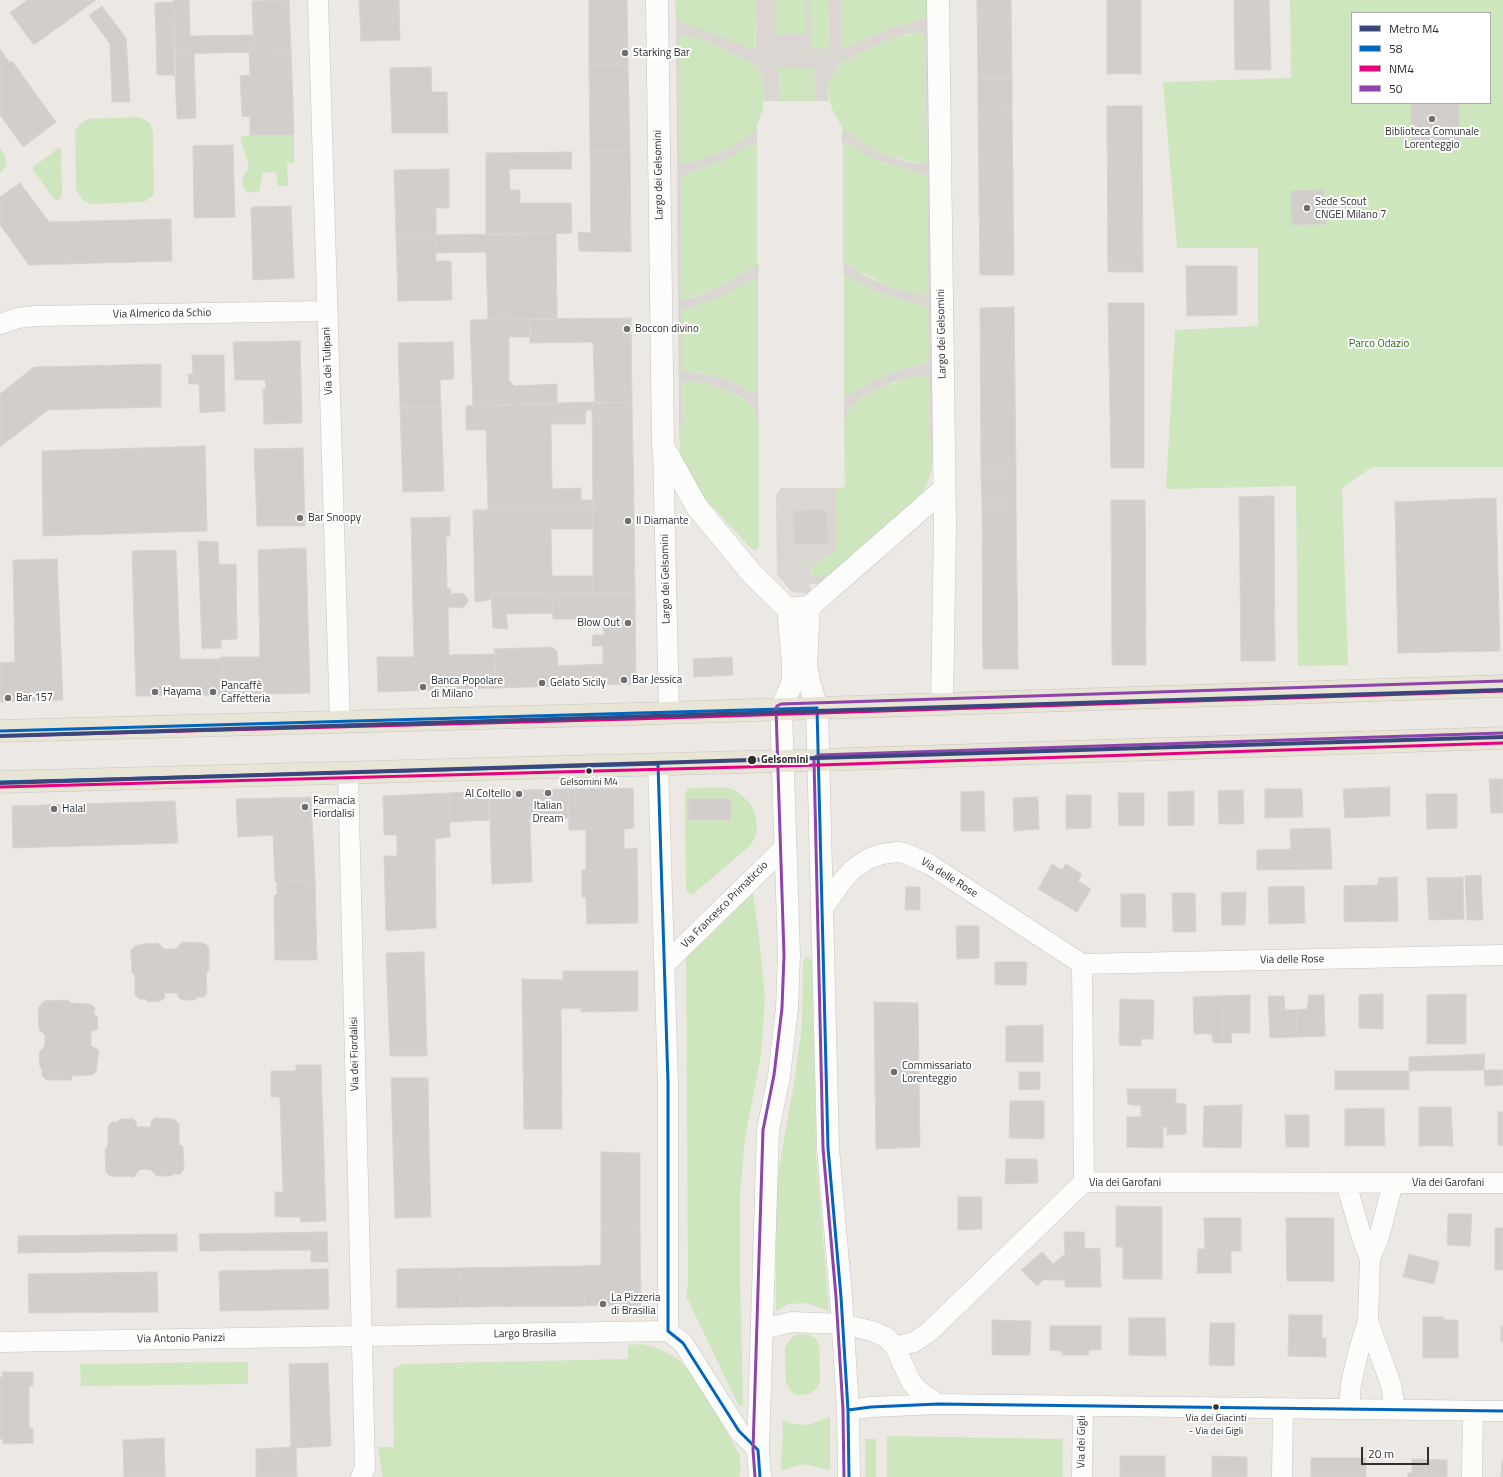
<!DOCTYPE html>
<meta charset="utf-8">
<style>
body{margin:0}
#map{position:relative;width:1503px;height:1477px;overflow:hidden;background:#ece8e4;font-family:"Titillium Web",sans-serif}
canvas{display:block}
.legend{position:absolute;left:1351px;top:12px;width:140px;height:92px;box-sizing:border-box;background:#fff;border:1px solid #ababab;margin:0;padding:5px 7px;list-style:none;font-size:12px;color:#2e2e2e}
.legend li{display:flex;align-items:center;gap:8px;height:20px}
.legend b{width:20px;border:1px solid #ababab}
.scale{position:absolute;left:1361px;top:1447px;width:68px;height:18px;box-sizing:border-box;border:2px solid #2e2e2e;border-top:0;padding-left:5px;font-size:12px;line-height:14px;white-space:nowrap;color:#2e2e2e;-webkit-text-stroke:3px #fff;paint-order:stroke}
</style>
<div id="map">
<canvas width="1503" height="1477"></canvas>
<ul class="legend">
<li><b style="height:5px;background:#39477d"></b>Metro M4</li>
<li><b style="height:5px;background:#0065bd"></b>58</li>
<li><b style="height:5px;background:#e5007d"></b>NM4</li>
<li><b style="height:5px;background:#8e44ad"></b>50</li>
</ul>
<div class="scale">20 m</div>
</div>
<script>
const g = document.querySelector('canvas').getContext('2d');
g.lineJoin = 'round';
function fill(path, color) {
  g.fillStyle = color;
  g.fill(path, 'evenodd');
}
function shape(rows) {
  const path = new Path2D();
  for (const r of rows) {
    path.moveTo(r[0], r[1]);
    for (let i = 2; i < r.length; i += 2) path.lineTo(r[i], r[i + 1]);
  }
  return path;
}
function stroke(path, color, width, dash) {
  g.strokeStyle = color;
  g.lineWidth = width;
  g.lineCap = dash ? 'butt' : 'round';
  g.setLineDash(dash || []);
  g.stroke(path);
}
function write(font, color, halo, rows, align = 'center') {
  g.font = font + ' "Titillium Web",sans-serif';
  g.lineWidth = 4;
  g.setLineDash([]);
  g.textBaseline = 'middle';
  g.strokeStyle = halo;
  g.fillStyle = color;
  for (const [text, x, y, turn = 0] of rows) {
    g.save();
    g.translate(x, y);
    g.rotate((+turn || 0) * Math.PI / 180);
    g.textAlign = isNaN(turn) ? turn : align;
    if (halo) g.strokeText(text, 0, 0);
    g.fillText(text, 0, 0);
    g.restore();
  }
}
fill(shape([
 [675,0,755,0,755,49,750,50,714,33,678,22,676,20],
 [776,0,806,0,806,34,776,34],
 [810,0,828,0,829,49,810,49],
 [841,0,929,0,929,17,885,30,844,48,841,46],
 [1290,0,1503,0,1503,467,1372,467,1342,488,1348,665,1298,666,1296,486,1166,489,1175,330,1258,326,1258,248,1177,248,1163,82,1291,78],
 [1352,13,1490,13,1490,103,1352,103],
 [922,32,925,35,927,162,924,164,886,155,869,147,847,133,842,127,832,109,828,89,831,76,843,62,892,38],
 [682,34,716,45,753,63,761,74,764,91,763,108,755,131,739,142,721,152,702,159,683,163,680,162,679,37],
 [779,68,814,68,815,101,780,101],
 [140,117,150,123,153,132,154,191,153,196,144,202,90,204,82,199,76,189,75,131,78,126,87,119],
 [250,135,294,135,294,163,287,163,288,186,278,186,276,172,263,173,259,191,248,193,245,190,242,184,243,177,249,167,240,137],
 [846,143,884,163,924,174,927,176,928,292,925,295,904,291,884,284,843,262,843,145],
 [752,144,757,146,757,265,721,286,684,300,682,299,681,178,683,175,728,159],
 [0,147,6,158,6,166,0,173],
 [61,148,62,194,61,198,57,200,54,199,32,168,57,149],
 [846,276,884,295,929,307,929,362,926,364,905,368,885,375,847,396,844,394,844,277],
 [755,279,758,280,758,392,755,393,729,380,703,373,685,371,682,369,682,312,684,310,721,297],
 [926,375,929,378,930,438,933,438,933,460,931,474,923,493,833,577,810,577,812,566,837,550,836,488,845,487,844,426,846,413,855,402,874,391,905,379],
 [685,381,709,384,724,389,749,402,755,411,759,426,759,545,756,551,752,549,693,486,680,458,679,426,683,426,682,383],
 [725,787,735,790,749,802,755,812,757,827,756,835,751,845,693,894,691,894,686,890,685,796,687,790,690,788],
 [747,891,753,893,759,937,765,998,761,1055,745,1138,740,1196,740,1271,743,1405,739,1406,686,1296,688,1283,686,956],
 [806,957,810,959,813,964,816,1155,829,1311,806,1303,789,1304,776,1311,776,1186,795,1077,802,1026,803,962],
 [798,1334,808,1334,816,1339,819,1345,820,1381,817,1388,811,1393,803,1395,797,1395,791,1391,786,1382,785,1348,791,1338],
 [642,1344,657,1348,677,1358,699,1383,739,1454,741,1467,739,1477,383,1477,382,1475,378,1447,394,1447,393,1370,402,1364,628,1359,628,1345],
 [248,1362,248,1384,81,1386,80,1364],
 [830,1417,830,1470,803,1464,781,1471,783,1420,792,1424,808,1425],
 [887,1436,1063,1439,1063,1477,887,1477],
 [865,1439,876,1439,876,1477,865,1477]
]), '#cee6be');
fill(shape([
 [755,0,776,0,776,34,806,34,806,0,810,0,811,49,829,48,828,0,841,0,841,46,844,48,885,30,929,17,933,438,930,439,929,378,926,375,894,382,864,396,853,404,848,410,844,426,844,394,848,395,885,375,905,368,926,364,929,362,928,307,884,295,846,276,844,277,843,262,874,280,894,288,925,295,928,292,927,176,924,174,904,169,874,159,846,143,843,145,841,138,843,128,861,142,886,155,914,163,924,164,927,162,925,35,922,32,907,34,885,41,840,64,830,79,828,89,829,101,815,101,814,68,779,68,780,101,764,101,761,74,753,63,708,42,682,34,679,37,680,162,683,163,693,161,721,152,747,137,757,128,757,146,752,144,728,159,683,175,681,178,682,299,684,300,694,297,721,286,755,266,758,263,759,268,758,281,755,279,721,297,684,310,682,312,682,369,685,371,712,375,729,380,755,393,758,390,759,426,754,408,746,400,731,392,709,384,685,381,682,383,683,426,679,426,676,20,714,33,753,50,756,46],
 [781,488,836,488,837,550,812,566,810,576,833,577,824,584,810,584,811,594,792,592,777,575,776,496],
 [824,509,827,512,828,542,826,544,794,545,793,513,795,511]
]), '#dad6d2');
const building = shape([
 [27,0,96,0,34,45,10,13,27,0],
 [173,0,189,0,190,36,253,35,254,52,174,54,173,0],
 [289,0,291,50,254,52,252,1,289,0],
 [359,0,399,0,400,40,361,41,359,0],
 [589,0,627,0,628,65,589,65,589,0],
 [977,0,1011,0,1012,78,978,78,977,0],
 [1107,0,1141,0,1141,74,1107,74,1107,0],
 [1234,0,1269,0,1271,70,1235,70,1234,0],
 [173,2,176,75,157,75,155,3,173,2],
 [102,6,126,38,130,102,112,102,110,44,89,15,102,6],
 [0,49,10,63,12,61,56,122,23,147,0,115,0,49],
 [291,50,294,135,250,135,250,117,242,116,240,76,250,75,249,52,291,50],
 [194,53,196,118,177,119,174,54,194,53],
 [589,65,628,65,630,151,590,151,589,65],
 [431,67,432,92,447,92,448,133,392,133,390,68,431,67],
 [978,78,1012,78,1012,110,978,111,978,78],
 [1411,103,1459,103,1460,142,1412,145,1411,103],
 [1107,106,1142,106,1143,272,1108,272,1107,106],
 [1012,110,1014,275,980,275,978,111,1012,110],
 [233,145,235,217,194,218,193,146,233,145],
 [590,151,630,151,631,252,579,251,578,232,591,233,590,151],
 [572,152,571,169,509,169,510,190,520,190,520,203,571,203,572,233,486,235,486,153,572,152],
 [449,169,449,208,436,208,436,235,396,234,394,170,449,169],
 [20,183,49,222,171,219,172,261,29,265,0,225,0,197,20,183],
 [1324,190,1326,224,1292,225,1291,191,1324,190],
 [291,206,294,278,253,280,251,207,291,206],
 [556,233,557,319,488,320,486,252,436,253,436,235,556,233],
 [396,234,436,235,436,261,451,261,452,300,398,301,396,234],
 [1186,266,1237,266,1237,315,1187,316,1186,266],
 [1108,303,1144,303,1144,468,1111,468,1108,303],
 [1014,307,1016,472,981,472,980,308,1014,307],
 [631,318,632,403,595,403,593,342,530,343,530,319,631,318],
 [530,319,531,337,509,337,509,380,514,386,557,384,557,404,473,406,470,320,530,319],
 [300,341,302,423,264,424,263,389,266,389,265,380,235,380,233,342,300,341],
 [453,342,454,379,440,380,441,407,400,407,398,343,453,342],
 [192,355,224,355,225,411,200,413,199,384,189,384,188,375,193,373,192,355],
 [161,364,161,407,48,410,0,447,0,394,34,367,161,364],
 [592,402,592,410,586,410,585,424,551,424,552,489,581,488,581,500,593,500,593,509,488,510,486,430,466,430,466,406,592,402],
 [592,402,632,403,634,509,593,509,592,402],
 [400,407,441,407,444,491,403,492,400,407],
 [205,446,207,531,43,536,42,451,205,446],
 [303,448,305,526,257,526,254,449,303,448],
 [981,472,1016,472,1016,504,982,504,981,472],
 [1274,496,1275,661,1241,661,1239,497,1274,496],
 [1496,498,1500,651,1398,653,1395,502,1496,498],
 [1111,500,1145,500,1146,665,1112,665,1111,500],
 [982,504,1016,504,1018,669,983,669,982,504],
 [593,509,593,529,551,529,552,576,593,576,593,594,491,594,490,600,475,602,473,510,593,509],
 [593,509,634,509,635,594,593,594,593,509],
 [824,509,827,512,828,542,826,544,794,545,793,513,795,511,824,509],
 [450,517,450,536,446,537,447,589,451,589,450,594,462,593,466,596,468,601,466,605,462,608,448,607,449,655,494,654,496,688,378,692,377,657,414,657,411,518,450,517],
 [198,541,218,542,219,565,236,564,237,639,221,640,221,648,202,649,198,541],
 [306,548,310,693,223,695,221,657,260,657,258,550,306,548],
 [176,550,180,659,220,659,221,657,223,695,136,696,132,551,176,550],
 [57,559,63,700,0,702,0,663,15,662,13,560,57,559],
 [491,594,552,594,553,613,506,614,508,629,493,628,491,594],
 [552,594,635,594,636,684,496,688,494,649,552,647,557,651,558,666,603,664,603,646,592,646,593,635,604,635,603,619,553,619,552,594],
 [732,657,733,675,694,677,693,659,732,657],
 [1489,779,1503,779,1503,813,1491,813,1489,779],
 [1390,787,1390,816,1345,818,1343,789,1390,787],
 [633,788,634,828,624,829,624,849,637,848,638,923,587,924,586,897,582,897,582,870,586,870,586,830,569,830,568,789,633,788],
 [568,789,569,818,530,819,529,790,568,789],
 [1265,789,1302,789,1303,817,1265,818,1265,789],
 [529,790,532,882,492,884,489,791,529,790],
 [1243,790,1244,824,1219,824,1218,791,1243,790],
 [489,791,489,820,450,822,449,793,489,791],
 [984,791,985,831,961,831,961,792,984,791],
 [1194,791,1194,825,1168,826,1168,792,1194,791],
 [449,793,450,837,435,839,436,928,386,931,384,856,397,856,397,835,384,835,383,796,449,793],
 [1118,793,1144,793,1144,826,1119,826,1118,793],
 [1426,794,1457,794,1457,828,1427,829,1426,794],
 [1066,795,1091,795,1091,828,1066,829,1066,795],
 [311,797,315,880,275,882,273,835,238,837,236,799,311,797],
 [1038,797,1039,829,1014,831,1013,798,1038,797],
 [688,799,731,799,731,820,688,820,688,799],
 [175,801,178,843,13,848,12,806,175,801],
 [1330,828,1332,869,1257,870,1257,850,1291,849,1290,829,1330,828],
 [1052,864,1062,870,1066,864,1082,874,1078,881,1091,889,1077,912,1038,889,1052,864],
 [1481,875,1483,920,1467,920,1465,876,1481,875],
 [1397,877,1398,921,1344,922,1344,886,1378,885,1378,878,1397,877],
 [1463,877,1464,919,1429,920,1427,878,1463,877],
 [315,880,317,960,275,960,274,895,277,895,277,882,315,880],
 [1304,886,1305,923,1269,924,1268,887,1304,886],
 [906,887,920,887,920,910,905,910,906,887],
 [1246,892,1245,925,1222,925,1221,893,1246,892],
 [1172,893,1195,893,1196,932,1173,932,1172,893],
 [1121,894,1145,894,1146,927,1121,927,1121,894],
 [956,926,979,926,979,958,957,959,956,926],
 [182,942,204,943,209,947,209,970,206,974,207,993,204,997,197,997,195,1000,182,1000,178,997,178,993,164,993,165,998,160,1001,148,1002,146,999,140,999,135,995,135,975,132,973,131,950,135,946,144,944,158,943,164,949,176,949,182,942],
 [424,952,427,1056,390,1056,386,953,424,952],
 [995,962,1027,962,1026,985,995,985,995,962],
 [563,971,638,971,638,1011,581,1012,581,1008,561,1009,562,1129,524,1129,522,979,563,980,563,971],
 [1383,994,1383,1029,1359,1028,1359,995,1383,994],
 [1466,994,1466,1044,1427,1044,1427,995,1466,994],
 [1250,995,1250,1033,1231,1033,1232,1043,1223,1043,1220,996,1250,995],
 [1309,995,1324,995,1325,1036,1297,1037,1297,1010,1307,1009,1309,995],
 [1220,996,1223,1043,1213,1043,1212,1034,1194,1034,1193,997,1220,996],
 [1268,996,1284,996,1285,1010,1297,1010,1297,1037,1270,1038,1268,996],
 [1120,999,1154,1000,1153,1039,1141,1039,1141,1046,1119,1045,1120,999],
 [67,1000,71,1003,91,1004,95,1008,94,1014,97,1016,98,1029,91,1032,91,1046,99,1050,96,1072,92,1075,72,1076,71,1080,46,1080,42,1075,42,1069,40,1067,39,1053,45,1045,45,1035,39,1030,38,1008,44,1001,67,1000],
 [874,1002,918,1003,920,1147,876,1149,874,1002],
 [1043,1025,1043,1062,1006,1062,1006,1026,1043,1025],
 [1485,1054,1484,1070,1409,1071,1409,1057,1485,1054],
 [296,1065,321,1065,326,1221,301,1222,300,1217,275,1217,275,1192,283,1192,280,1097,271,1097,271,1071,296,1071,296,1065],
 [1484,1070,1503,1070,1503,1085,1485,1086,1484,1070],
 [1335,1071,1409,1071,1409,1090,1335,1090,1335,1071],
 [1019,1072,1040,1072,1040,1089,1019,1090,1019,1072],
 [391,1078,428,1078,429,1147,393,1147,391,1078],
 [1127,1089,1176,1089,1176,1103,1186,1104,1186,1134,1167,1135,1167,1127,1163,1127,1163,1148,1127,1147,1127,1117,1141,1117,1141,1106,1128,1104,1127,1089],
 [1010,1101,1044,1101,1044,1139,1009,1138,1010,1101],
 [1242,1105,1241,1148,1203,1147,1204,1106,1242,1105],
 [1419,1107,1451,1107,1453,1146,1419,1146,1419,1107],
 [1384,1108,1385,1146,1345,1146,1345,1109,1384,1108],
 [1498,1112,1503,1112,1503,1145,1498,1145,1498,1112],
 [1285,1115,1309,1115,1309,1147,1286,1147,1285,1115],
 [154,1118,166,1118,175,1120,179,1124,179,1144,183,1146,184,1169,180,1174,173,1174,171,1176,157,1176,151,1170,144,1169,139,1170,134,1177,110,1176,106,1172,105,1149,108,1145,108,1126,112,1122,118,1122,120,1119,133,1119,136,1122,137,1127,151,1127,151,1122,154,1118],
 [393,1147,429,1147,431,1217,395,1218,393,1147],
 [601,1152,640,1153,640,1227,601,1227,601,1152],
 [1006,1159,1037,1159,1038,1183,1005,1184,1006,1159],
 [958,1197,982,1197,982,1229,958,1230,958,1197],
 [1116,1206,1162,1207,1162,1279,1123,1279,1123,1247,1116,1247,1116,1206],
 [1448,1214,1472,1214,1470,1246,1447,1245,1448,1214],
 [1204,1218,1241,1218,1241,1251,1231,1251,1231,1273,1197,1273,1198,1249,1205,1249,1204,1218],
 [1286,1218,1334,1218,1334,1281,1287,1281,1286,1218],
 [601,1227,640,1227,641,1305,585,1306,584,1266,601,1265,601,1227],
 [1495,1228,1503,1228,1503,1270,1495,1270,1495,1228],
 [327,1232,328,1262,311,1262,311,1250,200,1251,199,1234,327,1232],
 [1064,1232,1084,1232,1085,1249,1100,1248,1101,1287,1065,1287,1065,1280,1043,1280,1037,1286,1021,1270,1042,1252,1053,1264,1065,1254,1064,1232],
 [177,1234,177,1251,18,1253,18,1236,177,1234],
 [1409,1254,1439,1262,1434,1284,1403,1277,1409,1254],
 [584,1266,585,1306,461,1307,460,1268,584,1266],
 [460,1268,461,1307,397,1308,397,1269,460,1268],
 [328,1269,329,1309,220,1311,219,1271,328,1269],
 [157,1272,158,1312,29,1313,28,1274,157,1272],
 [1289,1315,1322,1315,1322,1338,1326,1338,1326,1357,1288,1356,1289,1315],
 [1423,1317,1444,1317,1444,1320,1458,1320,1458,1358,1423,1358,1423,1317],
 [1129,1318,1165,1318,1166,1356,1129,1355,1129,1318],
 [992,1320,1031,1321,1030,1355,992,1355,992,1320],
 [1210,1323,1235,1323,1234,1366,1209,1365,1210,1323],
 [1050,1326,1101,1326,1101,1350,1089,1350,1088,1355,1062,1355,1062,1351,1050,1350,1050,1326],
 [1501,1326,1503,1326,1503,1341,1501,1341,1501,1326],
 [328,1363,331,1446,296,1448,297,1477,256,1477,256,1449,291,1447,289,1364,328,1363],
 [2,1372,33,1372,33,1385,29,1387,29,1428,33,1429,33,1443,3,1444,3,1439,0,1439,0,1377,3,1377,2,1372],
 [164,1438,165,1477,124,1477,123,1440,164,1438],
 [1120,1456,1165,1456,1165,1477,1120,1477,1120,1456],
 [1212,1456,1247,1457,1247,1477,1212,1477,1212,1456],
 [1311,1458,1366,1458,1366,1477,1311,1477,1311,1458],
 [1412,1459,1447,1460,1447,1477,1408,1477,1408,1473,1412,1473,1412,1459],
 [1502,1461,1503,1461,1503,1477,1501,1477,1502,1461]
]);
fill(building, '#d1cecb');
stroke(building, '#d7d4d0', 1);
const street = shape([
 [318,0,340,722],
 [0,324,18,318,35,316,326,311],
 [663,446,669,712],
 [658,764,668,1083,668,1331],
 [348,772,365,1468,361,1477],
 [822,910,840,884,852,870,868,859,882,854,897,852,904,853,929,864,1082,964,1503,955],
 [1082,964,1084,1182],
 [664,965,786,846],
 [1346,1183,1362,1238,1370,1259],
 [1368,1321,1391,1385,1395,1409],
 [762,1329,792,1322,842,1324,872,1331,886,1337,895,1347,911,1382,919,1391,938,1404],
 [0,1342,668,1331,683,1343,739,1431,758,1450],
 [895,1347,914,1342,929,1332,1084,1182,1503,1183],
 [1349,1409,1351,1384,1358,1353,1368,1321,1370,1259,1379,1237,1393,1183],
 [848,1410,871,1407,938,1404,1503,1411],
 [1082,1477,1083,1406],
 [1282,1477,1283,1408],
 [1472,1477,1473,1411]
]);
const secondary = shape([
 [657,0,663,446,697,507,753,575,788,609,793,663,793,681,781,709,789,955,787,1008,779,1076,768,1130,758,1450,760,1477],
 [938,0,945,525,942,704],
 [809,607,806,664,809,682,817,708,828,1148,841,1297,848,1410,849,1477],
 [796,608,809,607,944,489]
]);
const primary = shape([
 [0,731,633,714,1503,686],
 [0,782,819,760,1503,738]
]);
stroke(street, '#c5c4c5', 21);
stroke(secondary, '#c5c4c5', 23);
stroke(primary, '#c6c5c4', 23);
stroke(street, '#fcfcfb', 20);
stroke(secondary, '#fcfcfb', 22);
stroke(primary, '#e8e4d6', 22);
stroke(shape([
 [0,731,817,708,828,1148,841,1297,848,1410,849,1477],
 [0,782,658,764,668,1083,668,1331,683,1343,739,1431,758,1450,760,1477],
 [848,1410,871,1407,938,1404,1503,1411]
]), '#0065bd', 3);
stroke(shape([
 [0,736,633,719,1503,691],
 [0,787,819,765,1503,743]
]), '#e5007d', 3);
stroke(shape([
 [755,1477,753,1450,763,1130,774,1075,782,1008,784,955,776,709,777,706,781,704,1503,681],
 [844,1477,843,1410,836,1297,823,1148,814,760,815,757,819,755,1503,733]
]), '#8e44ad', 3);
stroke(shape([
 [0,736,1503,690],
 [0,783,1503,737]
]), '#39477d', 4);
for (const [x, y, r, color] of [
 [625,53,4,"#706f6e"],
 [1432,119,4,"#706f6e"],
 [1307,208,4,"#706f6e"],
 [627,329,4,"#706f6e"],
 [300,518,4,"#706f6e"],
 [628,521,4,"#706f6e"],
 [628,623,4,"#706f6e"],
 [624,680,4,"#706f6e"],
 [542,683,4,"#706f6e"],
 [423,687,4,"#706f6e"],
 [155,692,4,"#706f6e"],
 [213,692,4,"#706f6e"],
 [8,698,4,"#706f6e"],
 [752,760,5,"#2e2e2e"],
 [589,771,3.5,"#2e2e2e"],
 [548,793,4,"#706f6e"],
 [519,794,4,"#706f6e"],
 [305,807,4,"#706f6e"],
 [54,809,4,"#706f6e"],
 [894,1072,4,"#706f6e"],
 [603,1304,4,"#706f6e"],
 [1216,1407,3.5,"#2e2e2e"]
]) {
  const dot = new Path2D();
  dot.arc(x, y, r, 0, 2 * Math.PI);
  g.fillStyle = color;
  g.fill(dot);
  stroke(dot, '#fff', 1.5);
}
write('10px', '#2e2e2e', '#fff', [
 ["Gelsomini M4",589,783],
 ["Via dei Giacinti",1216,1419],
 ["- Via dei Gigli",1216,1432]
]);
write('11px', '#2e2e2e', '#fff', [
 ["Starking Bar",633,53],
 ["Biblioteca Comunale",1432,132,"center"],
 ["Lorenteggio",1432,145,"center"],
 ["Sede Scout",1315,202],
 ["CNGEI Milano 7",1315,215],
 ["Boccon divino",635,329],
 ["Bar Snoopy",308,518],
 ["Il Diamante",636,521],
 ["Blow Out",620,623,"right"],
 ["Bar Jessica",632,680],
 ["Banca Popolare",431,681],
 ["di Milano",431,694],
 ["Gelato Sicily",550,683],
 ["Pancaffè",221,686],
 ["Caffetteria",221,699],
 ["Hayama",163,692],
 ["Bar 157",16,698],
 ["Al Coltello",511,794,"right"],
 ["Farmacia",313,801],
 ["Fiordalisi",313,814],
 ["Italian",548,806,"center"],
 ["Dream",548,819,"center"],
 ["Halal",62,809],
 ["Commissariato",902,1066],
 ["Lorenteggio",902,1079],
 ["La Pizzeria",611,1298],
 ["di Brasilia",611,1311]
], 'left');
write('11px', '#2e2e2e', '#fff', [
 ["Largo dei Gelsomini",659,175,-91],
 ["Via Almerico da Schio",162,314,-1],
 ["Largo dei Gelsomini",942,334,-91],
 ["Via dei Tulipani",328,361,-92],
 ["Largo dei Gelsomini",666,579,-91],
 ["Via delle Rose",949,878,32],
 ["Via Francesco Primaticcio",725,905,-45],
 ["Via delle Rose",1292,960,-1],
 ["Via dei Fiordalisi",355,1054,-91],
 ["Via dei Garofani",1125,1183],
 ["Via dei Garofani",1448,1183],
 ["Largo Brasilia",525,1334,-1],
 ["Via Antonio Panizzi",181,1339,-1],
 ["Via dei Gigli",1082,1442,-89]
]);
write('11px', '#2c6e1b', '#fff', [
 ["Parco Odazio",1379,344]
]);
write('bold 11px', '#2e2e2e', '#fff', [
 ["Gelsomini",761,760]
], 'left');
</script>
